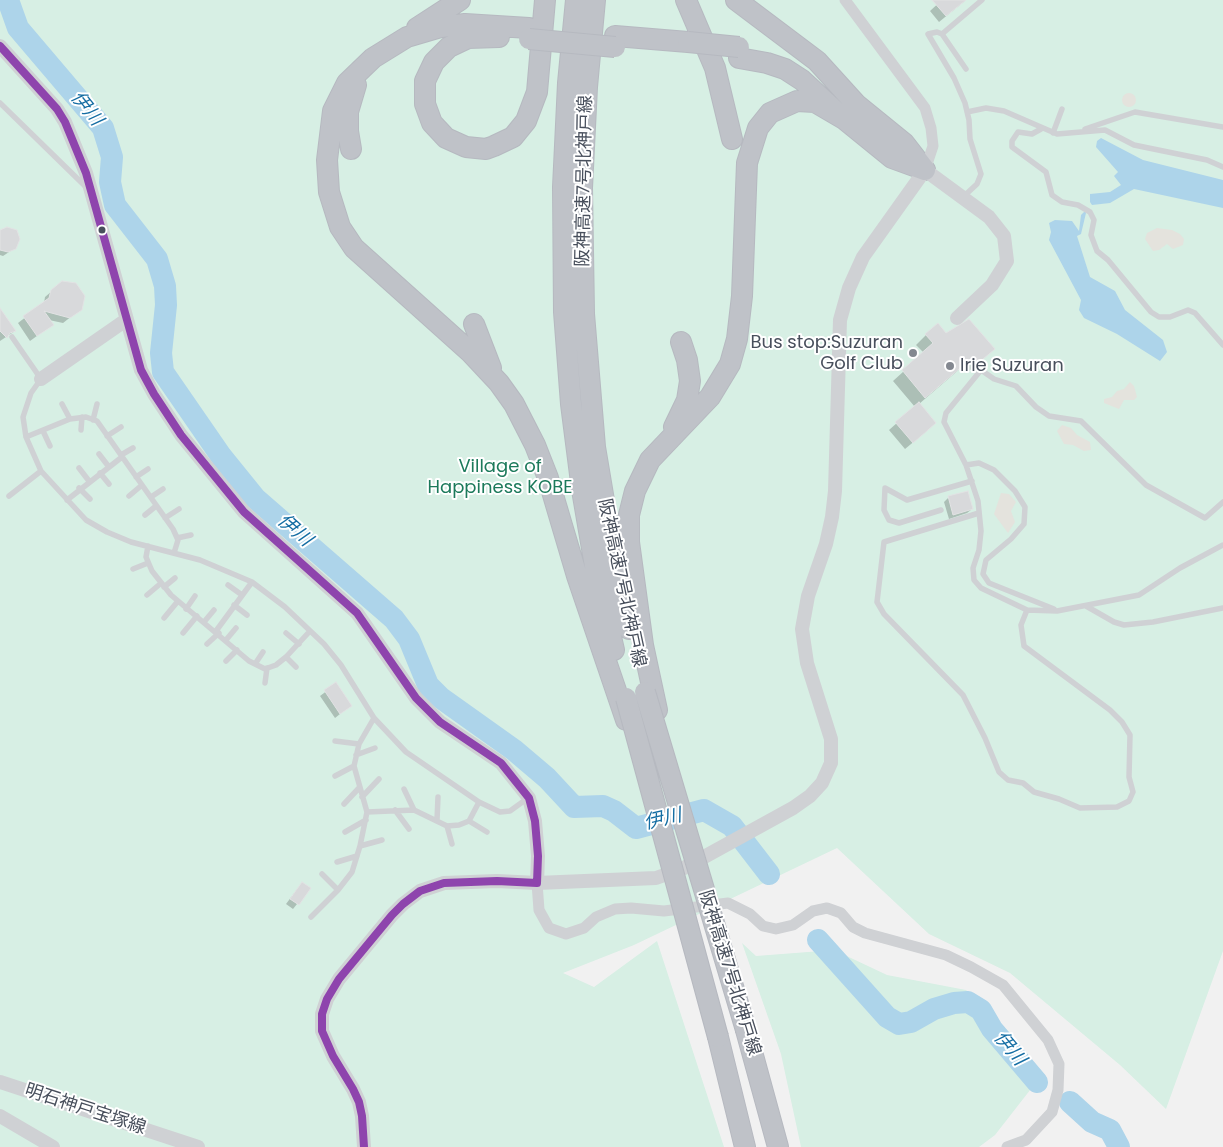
<!DOCTYPE html>
<meta charset="utf-8">
<style>
body{margin:0}
canvas{display:block;background:#f1f1f1}
</style>
<canvas width="1223" height="1147"></canvas>
<script>
const g = document.querySelector('canvas').getContext('2d');
g.lineJoin = 'round';
function fill(path, color) {
  g.fillStyle = color;
  g.fill(path, 'evenodd');
}
function shape(rows) {
  const path = new Path2D();
  for (const r of rows) {
    if (r.length === 3) {
      path.moveTo(r[0] + r[2], r[1]);
      path.arc(r[0], r[1], r[2], 0, 2 * Math.PI);
      continue;
    }
    path.moveTo(r[0], r[1]);
    for (let i = 2; i < r.length; i += 2) path.lineTo(r[i], r[i + 1]);
  }
  return path;
}
function stroke(path, color, width, dash) {
  g.strokeStyle = color;
  g.lineWidth = width;
  g.lineCap = dash ? 'butt' : 'round';
  g.setLineDash(dash || []);
  g.stroke(path);
}
function write(font, color, halo, rows, align = 'center') {
  g.font = font + ' Poppins,"Noto Sans JP",sans-serif';
  g.lineWidth = 4;
  g.setLineDash([]);
  g.textBaseline = 'middle';
  g.strokeStyle = halo;
  g.fillStyle = color;
  for (const [text, x, y, turn = 0] of rows) {
    g.save();
    g.translate(x, y);
    g.rotate((+turn || 0) * Math.PI / 180);
    g.textAlign = isNaN(turn) ? turn : align;
    if (halo) g.strokeText(text, 0, 0);
    g.fillText(text, 0, 0);
    g.restore();
  }
}
fill(shape([
 [0,0,1223,0,1223,951,1166,1109,1120,1065,1010,973,929,934,837,848,634,945,563,973,594,987,657,941,724,1147,0,1147],
 [742,943,756,956,834,950,887,975,966,990,1010,1033,1034,1085,995,1135,979,1147,801,1147,781,1054]
]), '#d7efe4');
fill(shape([
 [1129,100,7],
 [1157,228,1172,230,1180,234,1184,239,1183,245,1173,249,1167,244,1159,250,1153,251,1145,239,1147,233],
 [1130,382,1134,386,1137,397,1134,400,1124,400,1119,409,1104,403,1104,399,1112,397,1117,391,1124,389],
 [1062,425,1071,428,1077,435,1090,442,1091,450,1084,451,1073,445,1064,444,1057,431],
 [1001,493,1009,494,1016,502,1011,511,1015,522,1008,533,994,514]
]), '#e4e3dd');
fill(shape([
 [1101,138,1143,160,1223,180,1223,208,1134,189,1110,203,1092,205,1090,202,1090,194,1110,192,1121,185,1114,176,1118,172,1096,147,1097,141],
 [1085,211,1086,213,1081,234,1077,236,1090,277,1115,291,1125,310,1163,340,1167,352,1160,361,1117,334,1084,318,1079,310,1081,300,1049,240,1051,232,1049,223,1055,220,1072,221,1079,231,1081,215]
]), '#add4ea');
fill(shape([
 [942,0,966,0,939,22,930,11],
 [0,231,15,248,3,256,0,255],
 [52,291,81,309,63,323,49,320,52,325,30,341,18,323,44,303,45,297],
 [0,322,15,331,0,341],
 [946,334,993,349,967,373,962,367,919,404,928,430,905,449,889,430,915,407,893,381,924,353,916,345,926,335],
 [949,497,972,509,967,513,949,519,944,502],
 [336,684,350,706,335,718,320,696],
 [298,888,309,889,293,909,286,904]
]), '#0003');
stroke(shape([
 [8,0,18,28,103,128,112,157,110,182,115,205,157,259,165,286,166,305,161,353,163,372,221,456,255,498,394,619,409,639,428,685,441,698,514,750,547,778,574,807,603,806,614,811,636,828,704,810,732,826,769,874],
 [818,940,887,1017,899,1024,911,1022,934,1009,954,1003,968,1002,981,1010,992,1029,1037,1082],
 [1070,1102,1092,1122,1110,1130,1119,1147]
]), '#add4ea', 22);
const building = shape([
 [932,0,966,0,946,16,932,0],
 [7,227,17,230,20,239,16,249,8,252,0,250,0,230,7,227],
 [62,281,76,283,85,296,82,310,70,318,44,311,54,325,37,336,23,316,49,298,51,290,62,281],
 [0,308,16,331,10,333,7,338,0,331,0,308],
 [969,319,995,349,977,364,972,358,925,398,902,370,933,343,925,334,938,323,946,333,969,319],
 [919,402,936,423,913,443,895,422,919,402],
 [968,491,973,509,953,515,948,496,968,491],
 [336,682,352,706,340,714,324,690,336,682],
 [302,882,311,888,299,905,290,899,302,882]
]);
fill(building, '#d8d9db');
stroke(building, '#e2e3e4', 1);
const motorway = shape([
 [576,0,568,83,563,187,564,312,571,404,582,490,596,572,614,650],
 [595,0,587,87,582,188,584,314,595,447,615,566,629,629],
 [686,0,715,68,732,139],
 [736,0,817,61,856,104,904,143,925,170],
 [417,28,460,0],
 [529,28,465,24,441,27,407,37,373,58,347,83,333,111,327,160,329,192,340,227,354,248,470,352,499,383,514,404,535,445,548,478,577,576,626,720],
 [615,36,688,42],
 [499,37,468,38,449,47,434,62,425,81,425,104,432,123,446,138,466,147,486,149,494,146,513,137,526,121,537,92,545,0],
 [739,58,767,63,785,69,802,80,844,119,892,158,925,170],
 [351,149,348,131,348,112,356,85],
 [474,324,491,368],
 [674,427,687,400,690,381,687,360,681,342],
 [657,710,643,645,629,542,629,515,635,491,650,460,710,397,730,364,737,339,742,296,747,163,758,128,770,113,797,101,815,102,844,119],
 [746,1030,778,1147],
 [718,1037,745,1147]
]);
stroke(motorway, '#b6b9c0', 22);
stroke(shape([
 [942,34,982,0],
 [0,103,85,186],
 [967,112,986,108,1004,111,1057,134,1105,130,1134,145,1207,160,1223,167],
 [1041,129,1032,134,1018,132,1012,141,1012,147,1046,172,1052,195,1062,202,1078,205,1090,212,1094,220,1091,235,1097,251,1108,260,1151,312,1159,317,1170,317,1188,310,1195,313,1223,345],
 [1085,129,1135,112,1223,127],
 [1053,133,1062,109],
 [963,197,977,184,981,174,970,139,969,120,965,103,954,78,928,34,937,32,942,34,966,69],
 [12,337,41,379,31,393,23,417,26,437,41,471,86,520,107,532,131,542,200,560,252,582,285,607,324,644,341,665,374,718,406,752,479,802,500,812,510,811,528,798],
 [62,404,70,419],
 [93,420,97,404],
 [81,430,82,417],
 [43,431,50,446],
 [107,436,121,427],
 [26,437,70,419,86,417,97,421,173,529,178,540,174,553],
 [99,454,109,467],
 [121,455,133,448],
 [966,465,979,463,994,470,1015,491,1025,507,1024,524,1011,539,986,560,983,574,989,583,1054,609],
 [79,468,89,481],
 [100,473,109,484],
 [136,477,148,469],
 [79,488,90,499],
 [9,496,41,471],
 [129,496,142,485],
 [151,497,163,489],
 [67,500,122,457],
 [1223,502,1205,518,1146,485,1081,421,1049,416,1036,407,1016,386,994,379,981,370,946,413,944,422,966,465,978,501,981,531,979,550,973,568,974,580,981,588,1027,610,1057,611,1139,595,1180,568,1223,545],
 [941,510,899,523,889,520,884,510,885,488,907,500,972,481],
 [979,513,884,542,877,602,884,614,963,695,985,738,999,772,1008,780,1023,783,1034,792,1059,799,1080,808,1117,807,1129,801,1133,792,1129,777,1130,735,1122,722,1110,710,1024,646,1021,625,1027,610],
 [145,515,156,506],
 [165,518,179,509],
 [177,538,191,535],
 [148,546,146,557,152,571,171,595,249,661,265,669,276,665,286,657,310,631],
 [133,569,148,563],
 [228,585,242,595],
 [164,587,175,578],
 [147,595,160,584],
 [234,605,247,615],
 [1086,606,1114,622,1124,625,1153,622,1223,608],
 [186,609,195,596],
 [164,618,178,601],
 [204,622,214,610],
 [216,631,252,582],
 [183,633,197,616],
 [286,633,299,644],
 [226,640,236,628],
 [207,644,219,633],
 [286,657,296,667],
 [226,661,237,650],
 [255,664,263,652],
 [265,683,267,668],
 [335,741,359,744],
 [356,755,375,748],
 [335,776,354,766],
 [404,789,414,810],
 [362,797,379,779],
 [344,804,359,788],
 [395,810,409,829],
 [367,812,414,810,447,826,459,825,469,821,479,802],
 [437,820,438,797],
 [469,821,487,832],
 [447,826,452,844],
 [345,832,366,820],
 [360,846,382,840],
 [337,862,357,856],
 [322,874,338,890],
 [311,917,338,890,352,872,360,846,367,812,354,766,359,744,374,718]
]), '#cfd1d4', 5.5);
stroke(shape([
 [845,0,925,108,931,128,933,146,925,170],
 [537,883,539,910,549,928,566,934,584,928,596,917,615,909,631,908,664,911,728,903,750,914,763,926,776,929,793,925,813,911,827,908,841,913,853,927,865,933,946,955,971,967,1003,985,1048,1040,1059,1064,1058,1090,1052,1112,1026,1140,1007,1147]
]), '#cfd1d4', 11);
stroke(shape([
 [0,46,57,109,65,122,86,173,141,370,154,394,181,435,244,512,357,613,416,698,440,722,501,763,529,798,535,821,538,856,537,883,497,881,444,883,420,891,403,904,392,915,339,979,327,999,322,1014,322,1031,333,1056,353,1089,359,1102,362,1116,364,1147],
 [41,379,126,320],
 [537,883,656,878,684,868,793,808,810,796,822,783,831,763,831,739,807,663,802,629,808,596,826,544,832,517,835,491,840,320,849,288,863,257,925,170,989,217,1004,236,1007,261,992,285,957,318],
 [0,1082,198,1147],
 [0,1116,53,1147]
]), '#cfd1d4', 14);
stroke(motorway, '#bfc2c8', 20);
const motorwayBridge = shape([
 [529,39,615,47],
 [688,42,739,47],
 [645,692,746,1030],
 [626,698,718,1037]
]);
stroke(motorwayBridge, '#b6b9c0', 22, []);
stroke(motorwayBridge, '#bfc2c8', 20);
stroke(shape([
 [0,46,57,109,65,122,86,173,141,370,154,394,181,435,244,512,357,613,416,698,440,722,501,763,529,798,535,821,538,856,537,883,497,881,444,883,420,891,403,904,392,915,339,979,327,999,322,1014,322,1031,333,1056,353,1089,359,1102,362,1116,364,1147]
]), '#8e44ad', 8);
for (const [x, y, r, color] of [
 [102,230,4.5,"#484f5c"],
 [913,353,5,"#838890"],
 [950,366,5,"#838890"]
]) {
  const dot = new Path2D();
  dot.arc(x, y, r, 0, 2 * Math.PI);
  g.fillStyle = color;
  g.fill(dot);
  stroke(dot, '#fff', 2);
}
write('18px', '#484f5c', '#fff', [
 ["阪神高速7号北神戸線",585,181,-89],
 ["阪神高速7号北神戸線",621,583,78],
 ["阪神高速7号北神戸線",729,973,73],
 ["明石神戸宝塚線",85,1110,18]
]);
write('18px', '#484f5c', '#fff', [
 ["Bus stop:Suzuran",903,343],
 ["Golf Club",903,364],
 ["Irie Suzuran",960,366,"left"]
], 'right');
write('18px', '#1c7a5b', '#fff', [
 ["Village of",500,467],
 ["Happiness KOBE",500,488]
]);
write('italic 19px', '#146da3', '#fff', [
 ["伊川",86,109,51],
 ["伊川",294,531,41],
 ["伊川",663,820,-13],
 ["伊川",1009,1049,50]
]);
</script>
